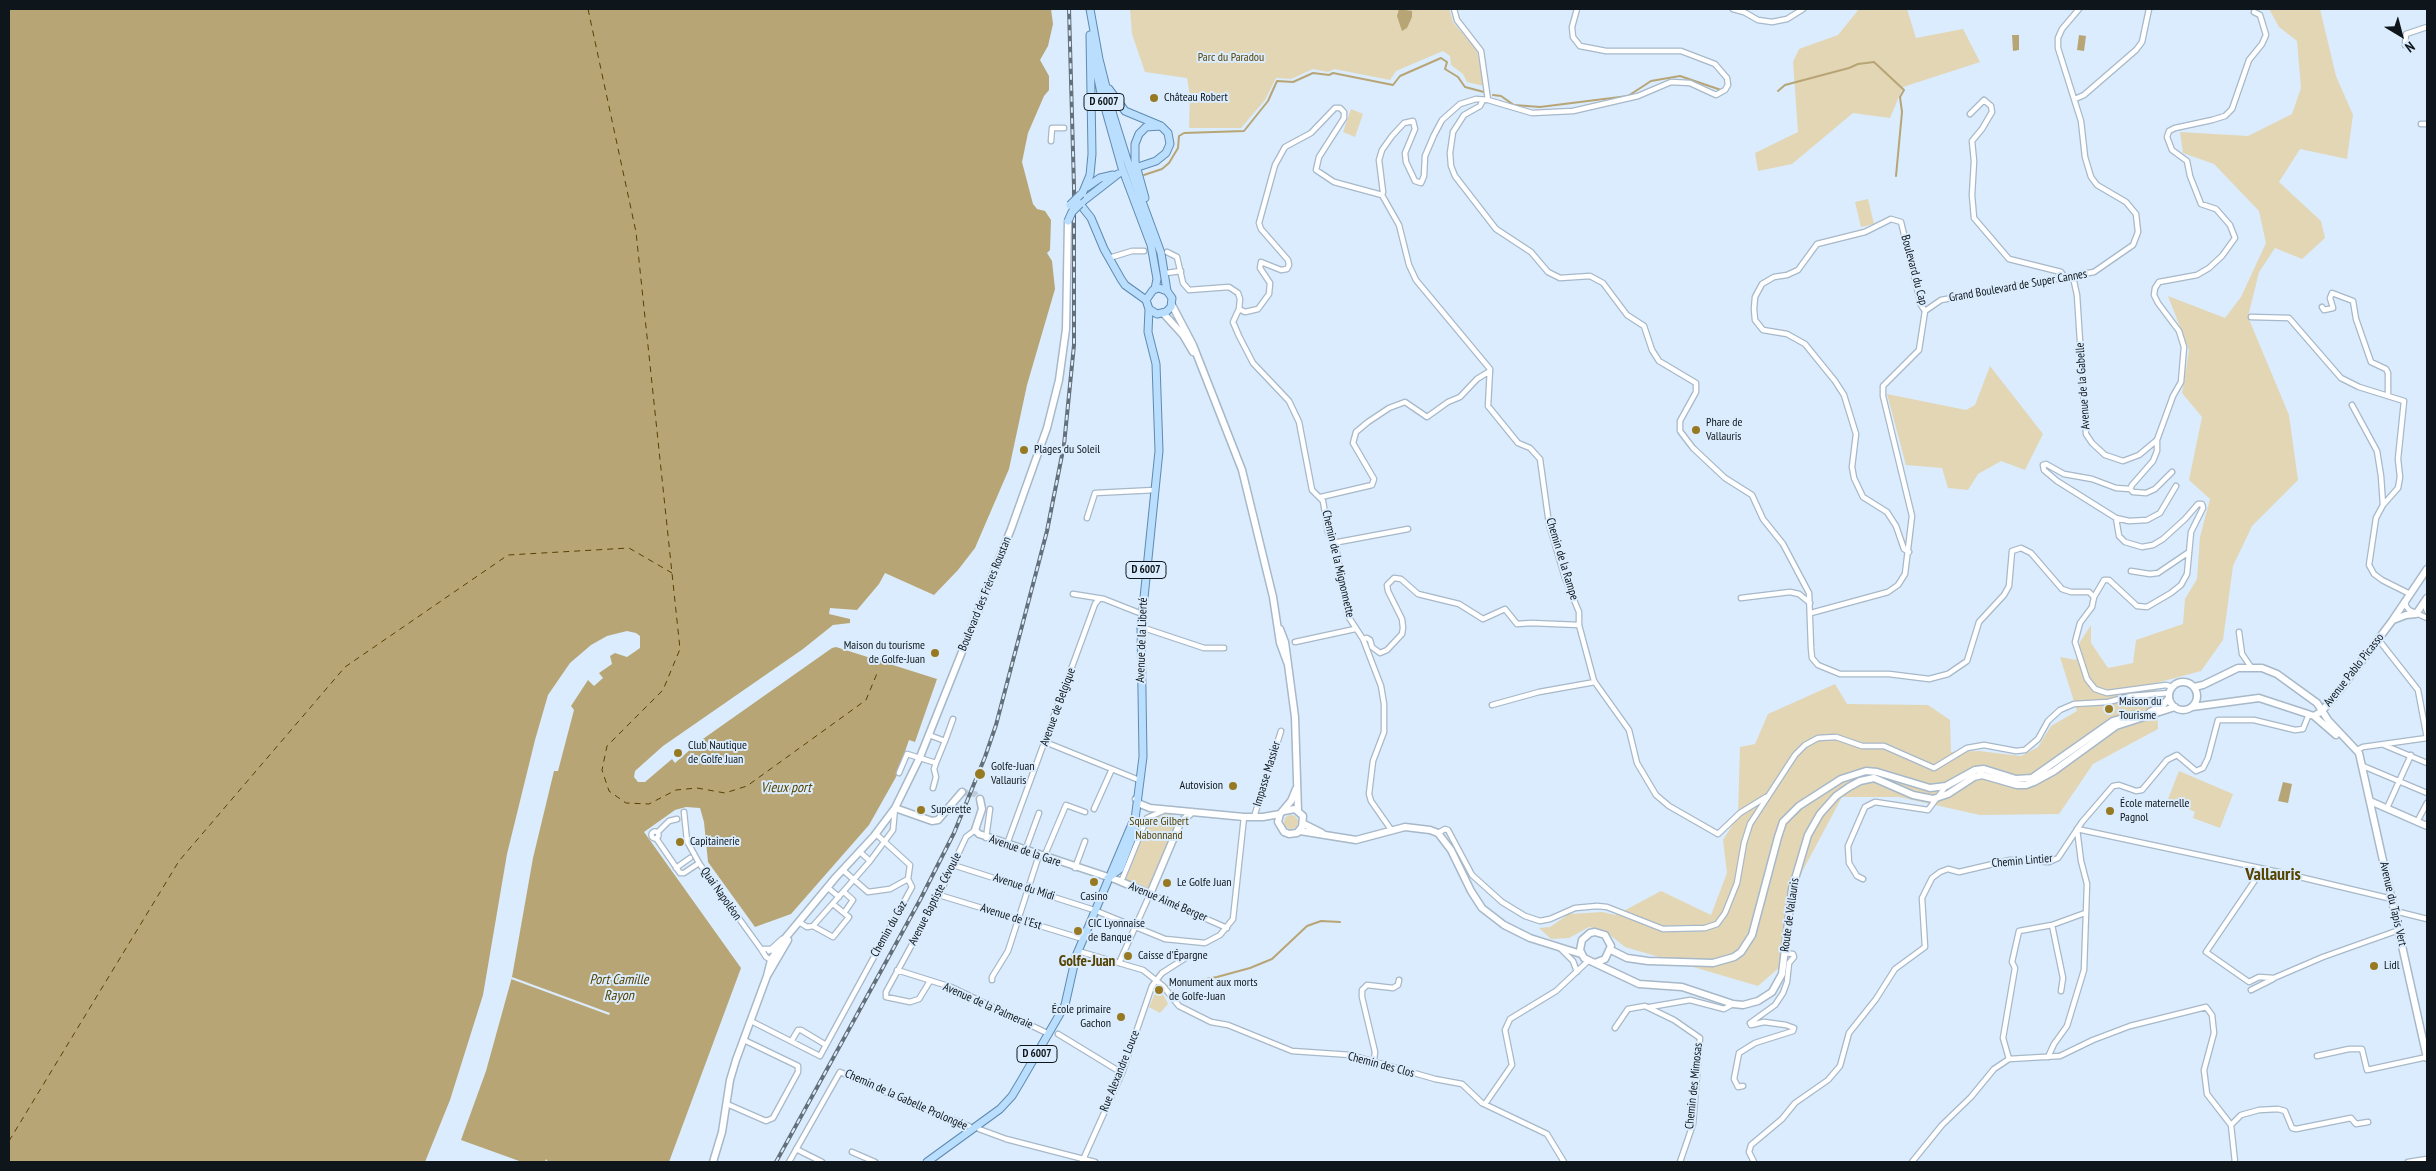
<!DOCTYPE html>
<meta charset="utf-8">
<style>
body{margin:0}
#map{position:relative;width:2436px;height:1171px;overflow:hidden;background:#daecfd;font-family:"PT Sans Narrow",sans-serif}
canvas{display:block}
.frame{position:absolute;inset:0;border:10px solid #0f161b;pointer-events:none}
.north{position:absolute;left:2376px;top:10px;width:50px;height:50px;-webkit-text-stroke:4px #daecfd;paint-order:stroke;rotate:143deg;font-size:14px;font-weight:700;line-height:20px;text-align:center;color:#0f161b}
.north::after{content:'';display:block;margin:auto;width:18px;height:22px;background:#0f161b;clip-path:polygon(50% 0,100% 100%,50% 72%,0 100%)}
</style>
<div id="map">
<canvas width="2436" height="1171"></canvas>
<div class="frame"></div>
<div class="north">N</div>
</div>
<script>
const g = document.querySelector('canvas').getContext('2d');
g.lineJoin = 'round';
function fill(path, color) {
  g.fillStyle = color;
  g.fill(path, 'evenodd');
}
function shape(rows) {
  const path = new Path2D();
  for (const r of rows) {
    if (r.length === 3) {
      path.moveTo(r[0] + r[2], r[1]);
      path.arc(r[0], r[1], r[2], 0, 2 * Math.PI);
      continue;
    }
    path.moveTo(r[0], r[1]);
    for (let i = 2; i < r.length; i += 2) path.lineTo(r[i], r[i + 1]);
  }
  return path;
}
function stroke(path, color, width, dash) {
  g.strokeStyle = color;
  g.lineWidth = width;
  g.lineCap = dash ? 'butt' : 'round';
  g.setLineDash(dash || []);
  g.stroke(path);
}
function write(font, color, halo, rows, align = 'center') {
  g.font = font + ' "PT Sans Narrow",sans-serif';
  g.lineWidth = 4;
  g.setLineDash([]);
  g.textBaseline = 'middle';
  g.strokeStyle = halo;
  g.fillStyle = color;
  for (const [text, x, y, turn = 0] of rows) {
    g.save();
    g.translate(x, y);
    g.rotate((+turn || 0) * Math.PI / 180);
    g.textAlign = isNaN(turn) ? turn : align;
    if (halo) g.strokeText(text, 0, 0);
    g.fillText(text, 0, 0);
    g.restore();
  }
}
fill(shape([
 [1130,9,1449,9,1453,22,1477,50,1484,86,1467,82,1463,74,1451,65,1450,56,1443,51,1396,71,1390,80,1334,69,1328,72,1313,69,1291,79,1276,78,1265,100,1241,128,1189,128,1190,96,1187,78,1145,72,1132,34],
 [1859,9,1907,9,1916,38,1963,29,1980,62,1903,87,1890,118,1853,113,1792,164,1758,171,1755,153,1798,132,1793,62,1799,49,1838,35],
 [2269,9,2320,9,2336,76,2353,115,2347,159,2300,149,2279,182,2321,221,2325,238,2302,259,2275,248,2259,272,2248,317,2289,415,2298,480,2252,526,2233,566,2223,640,2201,671,2156,683,2158,729,2093,764,2059,814,1980,815,1899,797,1842,797,1795,885,1780,967,1758,986,1625,947,1605,931,1589,927,1569,938,1551,939,1539,928,1550,927,1569,914,1602,912,1616,915,1661,891,1711,915,1727,873,1723,840,1738,816,1740,747,1755,744,1768,714,1835,684,1847,704,1928,705,1950,720,1951,752,1979,751,2021,756,2038,747,2051,726,2077,711,2060,657,2076,660,2080,642,2091,625,2091,643,2108,668,2133,663,2136,640,2183,624,2185,599,2197,579,2200,537,2210,499,2189,480,2202,417,2182,393,2189,350,2168,296,2225,318,2241,297,2266,243,2259,211,2214,164,2183,153,2180,132,2248,136,2292,114,2301,88,2297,41,2279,27],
 [1351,109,1363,114,1355,137,1343,132],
 [1868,199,1874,224,1861,227,1855,202],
 [1990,366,2043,434,2025,470,2001,461,1978,474,1968,490,1948,488,1942,468,1906,465,1887,394,1966,410,1975,405],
 [2179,771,2233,794,2220,828,2193,818,2195,812,2168,799],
 [1160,813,1173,814,1177,819,1148,889,1124,880,1147,823,1150,818],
 [1291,822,7],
 [1161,990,1168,1004,1160,1013,1149,1007,1156,991]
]), '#e3d6b5');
fill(shape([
 [9,9,1051,9,1053,24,1048,46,1040,60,1049,76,1049,90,1044,96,1028,133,1022,162,1033,204,1037,209,1045,211,1051,220,1050,250,1047,253,1052,261,1055,289,1027,385,1009,469,975,548,958,570,934,595,885,573,879,584,857,610,830,608,829,614,850,619,850,623,833,625,803,649,663,746,635,771,634,777,638,782,645,782,672,759,675,763,700,741,832,648,836,647,937,679,915,742,909,740,896,777,869,825,791,914,755,927,708,862,704,822,700,808,686,807,675,810,644,832,741,968,669,1162,548,1162,546,1159,545,1162,522,1162,461,1140,486,1071,512,977,533,858,554,771,558,771,574,710,571,706,588,680,594,686,603,678,599,673,612,664,610,656,615,653,627,657,640,648,640,636,636,633,627,631,607,636,591,645,570,663,548,695,535,740,507,854,483,995,450,1100,425,1162,9,1162],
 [1399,9,1412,11,1412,17,1407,28,1402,31,1397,16],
 [2012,35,2019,35,2019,50,2013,51],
 [2079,35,2086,36,2084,51,2077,50],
 [2283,782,2292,784,2288,803,2278,801]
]), '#b8a575');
fill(shape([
 [512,977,610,1013,609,1015,511,979]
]), '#daecfd');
stroke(shape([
 [1778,91,1785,85,1849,68,1858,64,1874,62,1904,90,1900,97,1902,112,1896,176],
 [1493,95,1501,96,1514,105,1540,107,1628,96,1651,81,1680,76,1721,90],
 [1144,175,1162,169,1169,163,1178,148,1179,136,1184,133,1244,131,1268,101,1277,81,1293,82,1313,73,1329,75,1333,73,1393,85,1400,76,1441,58,1447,62,1445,69,1458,77,1465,87,1484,92],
 [1168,986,1217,977,1250,968,1272,959,1307,926,1321,921,1340,922]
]), '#b8a575', 2);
stroke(shape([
 [588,9,636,232,680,649,663,690,607,746,602,770,609,791,626,803,649,804,676,790,697,788,725,793,747,786,866,700,878,671],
 [9,1141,179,861,345,667,508,555,629,548,672,573]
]), '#564201', 1, [6, 5]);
stroke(shape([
 [962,792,975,794,980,799]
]), '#bcccdb', 6, [6, 3]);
const street = shape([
 [1454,9,1457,20,1481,51,1488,100],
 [1733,9,1744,12,1758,20,1772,22,1787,19,1803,9],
 [2405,45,2406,34,2427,27],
 [2075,99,2084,95,2136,50,2142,42,2149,9],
 [1483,100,1480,106,1464,115,1453,132,1450,153,1451,166,1455,176,1496,229,1531,252,1548,272,1560,278,1590,276,1603,283,1627,315,1644,326,1652,350,1659,361,1696,383,1696,392,1680,421,1680,431,1693,448,1725,478,1752,495,1763,519,1783,544,1809,593,1811,648,1812,658,1818,665,1840,674,1889,674,1929,679,1948,674,1967,661,1979,622,2004,595,2009,586,2012,551,2021,548,2031,553,2062,589,2071,592,2089,592,2094,597,2092,607,2080,623,2075,642,2087,679,2095,689,2107,693,2166,685,2172,687],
 [1970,114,1984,100,1991,106,1992,112,1982,129,1972,141,1974,161,1972,195,1974,218,2009,259,2061,272,2065,278],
 [2421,124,2427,124],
 [1051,141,1052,128,1064,128],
 [1382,195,1399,225,1409,265,1416,280,1490,369,1488,406,1518,443,1530,448,1540,459,1549,524,1565,578,1579,612,1579,625,1594,681,1629,730,1637,763,1656,795,1669,806,1718,834,1740,813,1766,797],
 [1382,195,1383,192,1379,160,1382,150,1392,136,1404,123,1413,121,1415,129,1405,153,1406,162,1415,181,1421,183,1424,176,1425,156,1434,135,1442,120,1460,104,1476,99,1488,100,1532,113,1573,111,1638,96,1671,82,1690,83,1716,95,1725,90,1728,85,1727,78,1715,64,1681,51,1606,51,1580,46,1573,37,1572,27,1577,9],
 [1167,252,1177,257,1183,283,1189,290,1229,287,1238,293,1240,299,1239,309,1233,322,1239,336,1253,363,1289,401,1299,422,1312,490,1323,501,1328,532,1337,553,1348,616,1363,639,1381,686,1384,704,1384,732,1373,761,1369,794,1371,801,1392,831],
 [1109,258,1132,251,1144,251],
 [1166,273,1181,271],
 [2073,277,2077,295,2086,434,2092,443,2105,455,2123,461,2139,455,2157,440,2157,451,2153,461,2132,485,2130,489,2133,492,2146,493,2155,489,2172,472],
 [2322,307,2324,310,2333,308,2330,298,2332,293,2353,301,2356,319,2371,362,2386,369,2388,373,2388,396],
 [1239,309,1245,312,1258,309,1269,294,1270,283,1260,268,1261,262,1281,270,1287,269,1289,265,1288,260,1261,229,1259,223,1275,165,1285,147,1311,133,1335,108,1340,108,1344,112,1344,118,1319,157,1316,170,1334,182,1382,195],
 [2251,317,2289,318,2341,378,2359,387,2404,401,2398,459,2400,477,2398,488,2383,505],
 [2352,405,2377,451,2381,476,2383,505,2376,518,2369,565,2374,574,2382,580,2410,594],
 [2157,440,2173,396,2181,382,2184,347,2179,331,2158,303,2154,295,2155,288,2159,282,2197,275,2209,268,2222,256,2235,238,2230,225,2216,209,2201,204,2190,176,2187,161,2172,150,2167,137,2169,131,2175,128,2212,120,2225,116,2232,109,2249,60,2262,44,2266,35,2260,15,2254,12],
 [2130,489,2116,488,2092,479,2064,474,2046,464,2043,465,2044,470,2057,481,2116,518,2129,521,2147,520,2160,513,2176,486],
 [1321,497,1372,485,1374,479,1353,443,1356,432,1368,422,1389,408,1405,402,1427,417,1448,402,1460,397,1477,379,1490,371],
 [1087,518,1095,493,1155,490],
 [1333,543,1408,529],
 [1909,552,1904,549,1896,526,1887,512,1863,497,1854,478,1852,467,1856,434,1844,395,1835,381,1805,344,1787,334,1763,330,1755,320,1754,309,1755,297,1762,284,1774,277,1787,275,1798,270,1817,244,1865,232,1891,219,1901,222,1921,305,1925,311],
 [2131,571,2150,574,2158,573,2189,552],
 [1073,594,1104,599,1142,614],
 [2094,597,2104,580,2109,580,2137,606,2147,607,2171,593,2181,585,2187,574,2191,532,2203,508,2202,504,2198,504,2185,519,2163,539,2153,545,2142,547,2125,542,2119,536,2116,518],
 [1741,598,1790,592,1799,594,1810,603],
 [2405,601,2406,606,2409,610,2427,618],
 [2424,602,2427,611],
 [1811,613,1888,592,1898,585,1905,574,1912,516,1883,396,1883,386,1919,350,1925,311,1941,300,2094,272,2133,245,2138,232,2136,214,2126,202,2097,185,2091,177,2085,157,2081,121,2058,48,2058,38,2062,29,2079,9],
 [1141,627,1204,648,1224,648],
 [2239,632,2242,654,2251,667],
 [1363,639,1367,638,1370,640,1372,647,1380,653,1387,650,1402,634,1403,628,1402,619,1388,591,1387,585,1394,578,1401,579,1418,594,1459,604,1483,619,1505,609,1517,624,1531,623,1579,625],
 [2378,639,2418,690,2427,738],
 [1295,642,1355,629],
 [1492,705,1539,692,1595,682],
 [945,741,953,719],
 [1045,742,1139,780],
 [2384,745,2427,763],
 [2357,750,2363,747,2427,738],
 [2363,766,2427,793],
 [899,773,907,754,936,763,945,741,929,735],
 [933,788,936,777,934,769,936,763],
 [2387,808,2411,755],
 [1094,809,1112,769],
 [684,812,687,841,699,863],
 [1254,817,1281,731],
 [2417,822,2427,803],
 [2077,829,2283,873,2392,899],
 [655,835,3.5],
 [658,832,669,821,677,819],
 [1438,833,1445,829,1448,830,1472,875,1502,902,1525,916,1540,921,1550,919,1575,908,1597,906,1607,907,1663,929,1705,928,1717,924,1725,913,1737,883,1744,843,1750,824,1795,755,1805,745,1818,738,1836,737,1862,746,1884,746,1934,768,1967,748,1984,745,2016,751,2025,750,2038,739,2048,721,2060,710,2074,704,2108,702,2131,696,2169,693],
 [876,834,910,865,908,879],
 [656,838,680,873,684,873,699,863,761,949],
 [986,838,990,809],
 [1007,844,1095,604,1099,599],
 [1025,851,1039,813],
 [860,852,870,861],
 [1044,857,1066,805,1085,812],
 [953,865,1094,910,1165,939,1205,943,1220,935,1233,919,1244,817],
 [676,868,690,858],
 [1075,868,1085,841],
 [2262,870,2206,952,2249,982,2259,977,2274,978,2323,957,2399,930],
 [844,871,868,892,890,889,908,879],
 [1863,879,1857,876,1849,863,1848,846,1865,807,1875,802,1928,810,1946,786],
 [1121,882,1147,818,1163,811],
 [827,887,839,897],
 [939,895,1083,939],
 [833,904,844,913,853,900,844,892],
 [2395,911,2427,919],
 [799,922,807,927,813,926,870,861,893,830,895,808],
 [2052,925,2063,978,2061,991],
 [813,926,833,937,849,917,844,913],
 [1561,949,1573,961,1577,972],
 [769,951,782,939],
 [1078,951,1143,970,1163,986,1179,1006,1211,1022,1228,1025,1292,1051,1351,1055,1435,1079,1462,1084,1482,1103,1547,1134,1564,1162],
 [773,961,766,957,761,949,770,949,776,953],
 [1119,963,1150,894,1227,928],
 [897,970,951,987,1049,1034],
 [992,980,992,977,1008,951,1039,855],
 [930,981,919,999,910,1002,886,997,886,992,939,895,966,837,975,830],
 [2251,990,2273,979],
 [1650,1007,1690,1000,1724,1009,1733,1004],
 [751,1021,820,1056,912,887,908,879],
 [1615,1028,1628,1009,1645,1006,1674,1020,1700,1038,1693,1124,1680,1162],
 [1058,1034,1122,1073],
 [792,1040,798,1030,801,1030,826,1045],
 [2317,1056,2349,1049,2362,1049,2367,1070,2427,1057],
 [2048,1057,2054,1044,2067,1026,2084,970,2087,884,2081,861,2077,829],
 [2009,1059,2003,1038,2015,968,2012,962,2019,931,2052,925,2085,913],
 [1374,1060,1375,1052,1362,997,1362,990,1367,985,1393,988,1398,985,1399,980],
 [1743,1086,1738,1087,1734,1079,1739,1053,1755,1043,1793,1031,1794,1028,1786,1025,1764,1022,1751,1025,1750,1023,1775,1005,1783,993,1787,982,1789,963,1794,957,1793,954,1784,953],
 [727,1104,766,1121,773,1118,798,1072,798,1066,744,1040],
 [1485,1104,1512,1065,1505,1030,1510,1019,1556,991,1588,961],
 [2231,1125,2241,1115,2259,1110,2278,1109,2285,1111,2292,1128,2296,1129,2351,1118,2356,1124,2368,1122],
 [976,1126,979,1129,1006,1139,1095,1162],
 [796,1149,822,1162],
 [852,1152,875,1162],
 [789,1162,840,1072,922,1108,969,1126,972,1130],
 [1082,1162,1122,1073,1152,986,1162,973,1187,957,1196,955],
 [1754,1162,1749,1152,1751,1145,1782,1119,1795,1103,1828,1080,1840,1066,1849,1033,1876,999,1895,969,1925,947,1922,898,1932,878,1940,872,1948,869,1959,872,2010,860,2049,862,2058,858,2082,822,2113,786,2119,785,2136,791,2142,790,2167,760,2177,755,2196,771,2203,768,2208,758,2218,720,2254,720,2295,730,2303,729,2309,714],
 [1912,1162,1942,1125,1971,1097,1994,1069,2009,1059,2060,1056,2093,1040,2130,1026,2206,1007,2212,1015,2214,1033,2204,1070,2207,1094,2231,1125,2235,1162],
 [2408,1162,2427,1159]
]);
const secondary = shape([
 [1172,305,1193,345,1242,470,1273,597,1280,643,1287,662],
 [1163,313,1183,335,1193,352],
 [2393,620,2406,615,2416,614,2427,598],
 [1280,629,1285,642,1295,717,1298,811],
 [2183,696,14],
 [2194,687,2203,685,2238,668,2262,668,2277,674,2317,703,2328,720,2359,753,2427,1058],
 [2192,707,2259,698,2314,716,2336,735],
 [2150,712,2162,706,2169,698],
 [2314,716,2322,711,2342,687,2392,621,2427,569],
 [980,799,982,809,975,830,979,834,1117,880,1150,894,1180,823,1192,812],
 [1136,799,1140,804,1150,808,1244,817,1263,817,1280,814],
 [2370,801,2427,826],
 [895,808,932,821,938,820,962,792],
 [1284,811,1295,809,1303,816,1302,827,1297,833,1289,834,1284,832,1278,822,1280,814,1291,801,1296,789],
 [1304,824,1322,833],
 [1300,831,1356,840,1405,827,1430,830,1438,833,1451,850,1471,891,1482,908,1504,925,1530,938,1581,954],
 [1611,950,1627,958,1648,961,1713,963,1734,957,1741,952,1752,935,1778,837,1783,822,1799,806,1841,779,1866,771,1877,772,1930,788,1946,786,1975,770,1984,769,2016,779,2032,778,2113,721,2133,715],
 [1595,963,1605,959,1611,946,1605,935,1595,932,1590,933,1582,940,1580,950,1584,958,1639,984,1682,987,1733,1004,1743,1005,1758,1001,1772,992,1782,974,1792,889,1808,835,1820,814,1836,796,1849,787,1860,781,1874,778,1913,795,1933,799,1948,794,1974,777,1982,775,2017,785,2026,785,2034,782,2054,771,2116,726,2175,707],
 [767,976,771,960,782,942,836,877,874,836,895,808,920,757,1011,529,1047,428,1059,380,1066,329,1068,221],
 [713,1162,722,1132,730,1080,736,1060,767,976,788,940]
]);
const primary = shape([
 [1090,9,1099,59,1113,115,1129,166,1161,253,1167,291,1172,298,1171,307,1166,312,1157,314,1149,309],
 [1092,49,1101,93,1122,168,1151,245,1157,279,1155,289],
 [1109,89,1125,111,1161,126,1168,133,1170,144,1166,153,1156,161,1141,166],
 [1087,187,1100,178,1113,175],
 [1145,198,1135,162,1135,144,1139,134,1146,127,1161,126],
 [1080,199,1090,175,1092,154,1090,35],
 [1082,202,1118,174],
 [1080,204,1091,218,1104,249,1121,279,1125,285,1146,300],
 [1108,878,1120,869,1133,835,1143,757,1141,627,1159,451,1156,364,1148,332,1149,309,1146,300,1153,290,1159,288,1167,291],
 [927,1162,1000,1109,1012,1096,1021,1081,1065,1005,1076,956,1132,824]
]);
stroke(street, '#a7b8c8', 7);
stroke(secondary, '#a7b8c8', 9);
stroke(primary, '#608aaf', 9);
stroke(street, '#fff', 4.5);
stroke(secondary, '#fff', 6);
stroke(primary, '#b9defe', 7);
const rail = shape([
 [776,1162,920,900,954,833,985,757,996,725,1047,531,1064,445,1074,345,1074,187,1069,9]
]);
stroke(rail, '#636f79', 4);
stroke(rail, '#daecfd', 2, [5.5]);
const primaryBridge = shape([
 [1070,205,1081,194],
 [1068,221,1072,212,1080,204]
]);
stroke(primaryBridge, '#608aaf', 9, []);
stroke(primaryBridge, '#b9defe', 7);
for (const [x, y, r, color] of [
 [1154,98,5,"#977921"],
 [1696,430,5,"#977921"],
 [1024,450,5,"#977921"],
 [935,653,5,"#977921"],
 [2109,709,5,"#977921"],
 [678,753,5,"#977921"],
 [980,774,6,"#977921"],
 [1233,786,5,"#977921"],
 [921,810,5,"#977921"],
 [2110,811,5,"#977921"],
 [680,842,5,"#977921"],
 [1094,882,5,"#977921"],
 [1167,883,5,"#977921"],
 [1078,931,5,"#977921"],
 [1128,956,5,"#977921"],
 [2374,966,5,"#977921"],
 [1159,990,5,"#977921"],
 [1121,1017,5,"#977921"]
]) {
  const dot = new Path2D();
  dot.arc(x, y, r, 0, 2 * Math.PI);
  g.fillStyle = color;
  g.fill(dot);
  stroke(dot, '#daecfd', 2);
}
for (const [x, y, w] of [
 [1104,102,40],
 [1146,570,40],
 [1037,1054,40]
]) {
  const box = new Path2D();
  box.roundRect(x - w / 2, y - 8.5, w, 17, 4);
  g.fillStyle = '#daecfd';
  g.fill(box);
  stroke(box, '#0f161b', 1);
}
write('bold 11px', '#0f161b', null, [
 ["D 6007",1104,102],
 ["D 6007",1146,570],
 ["D 6007",1037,1054]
]);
write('12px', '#574404', '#daecfd', [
 ["Parc du Paradou",1231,58],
 ["Square Gilbert",1159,822],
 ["Nabonnand",1159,836]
]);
write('12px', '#0f161b', '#daecfd', [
 ["Château Robert",1164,98],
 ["Phare de",1706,423],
 ["Vallauris",1706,437],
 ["Plages du Soleil",1034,450],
 ["Maison du tourisme",925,646,"right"],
 ["de Golfe-Juan",925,660,"right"],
 ["Maison du",2119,702],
 ["Tourisme",2119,716],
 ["Club Nautique",688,746],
 ["de Golfe Juan",688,760],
 ["Golfe-Juan",991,767],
 ["Vallauris",991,781],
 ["Autovision",1223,786,"right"],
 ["École maternelle",2120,804],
 ["Pagnol",2120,818],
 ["Superette",931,810],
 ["Capitainerie",690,842],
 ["Le Golfe Juan",1177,883],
 ["Casino",1094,897,"center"],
 ["CIC Lyonnaise",1088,924],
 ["de Banque",1088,938],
 ["Caisse d'Épargne",1138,956],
 ["Lidl",2384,966],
 ["Monument aux morts",1169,983],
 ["de Golfe-Juan",1169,997],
 ["École primaire",1111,1010,"right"],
 ["Gachon",1111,1024,"right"]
], 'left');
write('12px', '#0f161b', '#daecfd', [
 ["Boulevard du Cap",1914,270,75],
 ["Grand Boulevard de Super Cannes",2018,286,-10],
 ["Avenue de la Gabelle",2083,386,-94],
 ["Chemin de la Rampe",1562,559,73],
 ["Chemin de la Mignonnette",1338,564,77],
 ["Boulevard des Frères Roustan",985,594,-68],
 ["Avenue de la Liberté",1142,640,-88],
 ["Avenue Pablo Picasso",2354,670,-52],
 ["Avenue de Belgique",1058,707,-70],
 ["Impasse Massier",1267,774,-73],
 ["Avenue de la Gare",1025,851,19],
 ["Chemin Lintier",2022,861,-5],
 ["Avenue du Midi",1024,887,18],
 ["Quai Napoléon",721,894,55],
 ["Avenue Baptiste Cévoule",935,899,-63],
 ["Avenue Aimé Berger",1168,902,23],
 ["Avenue du Tapis Vert",2393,904,77],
 ["Route de Vallauris",1790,915,-82],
 ["Avenue de l'Est",1011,917,17],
 ["Chemin du Gaz",889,929,-61],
 ["Avenue de la Palmeraie",988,1006,24],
 ["Chemin des Clos",1381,1065,15],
 ["Rue Alexandre Louce",1120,1071,-68],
 ["Chemin des Mimosas",1694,1086,-84],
 ["Chemin de la Gabelle Prolongée",906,1100,24]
]);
write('italic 14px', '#564201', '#daecfd', [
 ["Vieux port",786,788],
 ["Port Camille",619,980],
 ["Rayon",619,996]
]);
write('bold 15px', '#564200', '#daecfd', [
 ["Golfe-Juan",1087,962]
]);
write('bold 18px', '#564200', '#daecfd', [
 ["Vallauris",2273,875]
]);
</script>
